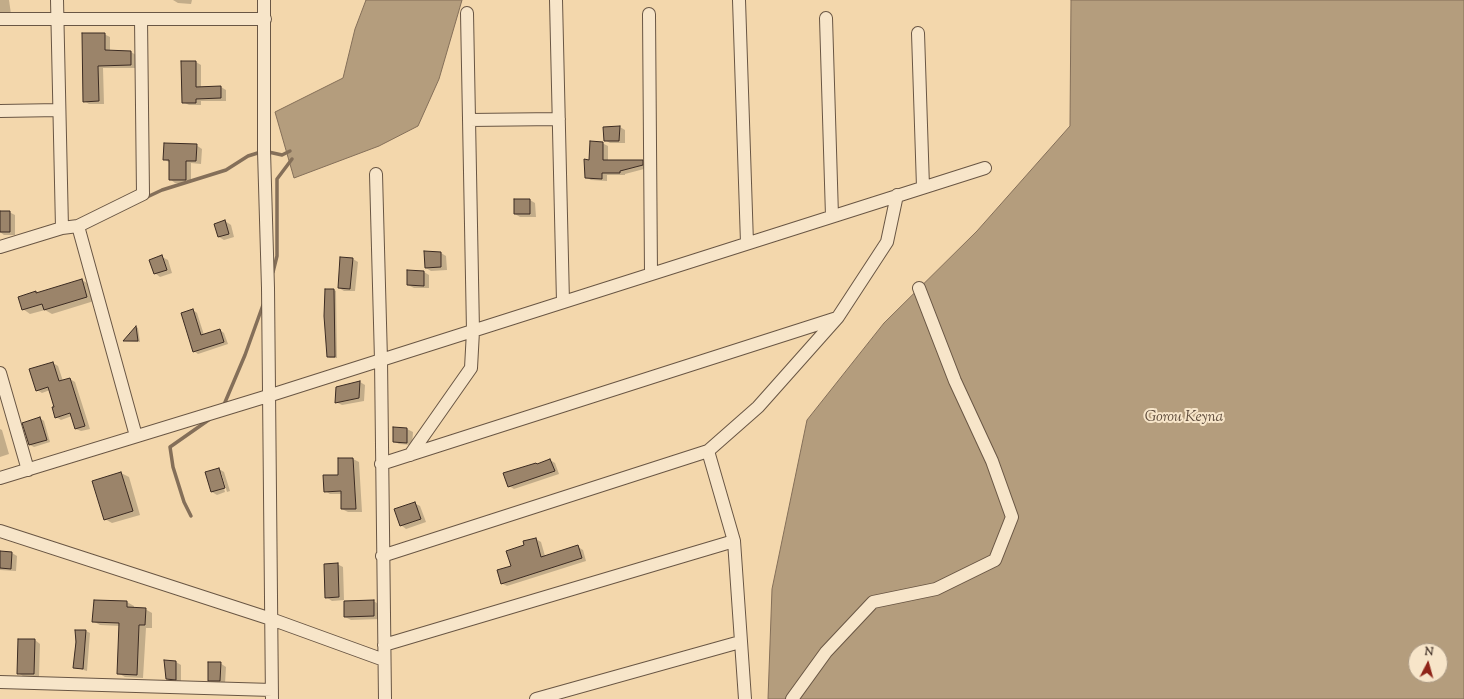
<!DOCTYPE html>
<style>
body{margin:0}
#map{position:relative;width:1464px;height:699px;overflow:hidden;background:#f3d7ac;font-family:"Sorts Mill Goudy",serif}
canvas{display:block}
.north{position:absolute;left:1408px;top:643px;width:40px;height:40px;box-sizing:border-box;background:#f7e5c9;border:1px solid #ac9b86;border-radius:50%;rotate:6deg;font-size:11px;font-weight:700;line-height:16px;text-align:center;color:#3b2b22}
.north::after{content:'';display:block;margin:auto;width:14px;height:18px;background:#8f2418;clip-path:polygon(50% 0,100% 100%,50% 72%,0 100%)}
</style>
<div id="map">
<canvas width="1464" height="699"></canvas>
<div class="north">N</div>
</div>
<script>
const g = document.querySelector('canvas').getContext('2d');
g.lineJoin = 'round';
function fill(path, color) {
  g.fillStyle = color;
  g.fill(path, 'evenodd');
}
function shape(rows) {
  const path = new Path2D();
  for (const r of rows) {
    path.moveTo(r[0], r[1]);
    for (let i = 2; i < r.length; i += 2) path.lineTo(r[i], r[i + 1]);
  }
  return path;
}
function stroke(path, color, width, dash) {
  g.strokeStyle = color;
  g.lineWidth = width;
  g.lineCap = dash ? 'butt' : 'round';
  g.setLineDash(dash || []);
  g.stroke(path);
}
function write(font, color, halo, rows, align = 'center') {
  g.font = font + ' "Sorts Mill Goudy",serif';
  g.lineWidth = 4;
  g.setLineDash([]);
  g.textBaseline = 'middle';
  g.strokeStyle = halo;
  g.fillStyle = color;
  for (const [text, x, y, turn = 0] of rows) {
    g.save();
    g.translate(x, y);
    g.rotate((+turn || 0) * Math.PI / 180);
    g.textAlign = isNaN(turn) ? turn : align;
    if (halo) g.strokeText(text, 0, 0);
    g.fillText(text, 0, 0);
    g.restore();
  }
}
const water = shape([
 [366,0,462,0,439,79,418,126,379,146,294,178,275,112,343,78,355,29,366,0],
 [1071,0,1464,0,1464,699,768,699,772,589,807,420,884,323,977,231,1070,126,1071,0],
 [1416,651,1440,651,1440,675,1416,675,1416,651]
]);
fill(water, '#b49d7d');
stroke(water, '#846f59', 1);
fill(shape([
 [0,0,9,0,11,14,0,18],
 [173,0,192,0,191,4,178,3],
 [104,34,110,37,110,51,131,52,136,55,136,68,103,68,104,104,89,104,84,101],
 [196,62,201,65,201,88,221,87,226,90,226,101,201,101,201,105,189,105,183,102],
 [620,127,625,130,625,143,610,143,605,140],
 [602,143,608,146,608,161,639,161,644,164,644,169,625,174,625,175,607,175,607,181,591,180,586,177,590,161],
 [196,145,202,149,201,164,191,163,191,183,175,183,170,179,170,163,164,159],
 [530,200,535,203,536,217,520,217,515,214],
 [0,212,9,212,15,215,15,235,4,235,0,232],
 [225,221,231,225,234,237,224,240,219,237],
 [441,253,446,256,447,270,431,271,426,268],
 [162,257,168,260,172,273,160,277,155,273],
 [353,259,358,262,355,291,344,291,339,288],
 [424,272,429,275,429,288,414,288,408,285],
 [82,280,90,285,94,301,52,314,45,310,30,314,23,309,36,292,38,294],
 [334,290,336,291,337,358,330,358,328,357],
 [193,310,197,313,204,335,220,330,224,333,228,344,198,354,194,351],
 [136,327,138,328,140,342,125,341],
 [53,363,58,366,63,381,70,379,75,382,90,429,81,431,76,429,72,416,61,420,56,417,56,407,50,390,42,393,37,390],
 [360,382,365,385,364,401,342,405,336,402],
 [40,418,44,421,50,442,34,447,30,445],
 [394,428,407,429,413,432,412,445,399,444,394,441],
 [0,429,2,430,9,454,0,457],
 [339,459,353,459,359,462,362,512,348,512,342,509,342,494,330,494,325,491,339,476],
 [550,460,555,463,559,474,514,489,509,486,538,465],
 [219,469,224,472,230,491,227,492,221,472,219,472,225,492,217,495,212,492],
 [121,473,129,477,140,515,112,523,105,519],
 [414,503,420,506,426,522,406,529,401,525],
 [536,539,541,542,545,556,578,547,583,550,586,561,507,586,501,583,526,546],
 [0,552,12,553,17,556,16,571,0,570],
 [337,564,343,567,344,600,332,601,326,597],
 [373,601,379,604,379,619,351,620,345,617],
 [127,602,134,606,134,608,145,609,152,613,152,628,146,628,143,678,125,677,118,673,120,626,100,625,93,621],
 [76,631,86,631,90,633,87,671,74,667],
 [35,640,40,644,39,677,23,676,18,673],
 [165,661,176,662,181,665,181,682,172,682,167,679],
 [220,663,226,667,225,684,214,683,209,680]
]), '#0003');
stroke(shape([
 [145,198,162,190,226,170,248,156,264,151,282,155,290,151],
 [273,272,277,256,277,179,292,159],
 [223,407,245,355,263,305],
 [191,516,184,502,173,467,170,447,210,419]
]), '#846f59', 3.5);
const building = shape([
 [82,33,105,33,105,50,131,51,131,65,98,66,99,101,83,102,82,33],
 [181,61,196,61,196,87,221,86,221,98,196,99,196,103,182,103,181,61],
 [620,126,619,141,604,141,603,127,620,126],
 [590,141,603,142,603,160,643,160,643,165,620,171,620,173,602,173,602,179,585,178,584,159,589,160,590,141],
 [164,143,197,144,196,161,186,161,186,180,169,180,169,160,163,160,164,143],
 [514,199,530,199,530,214,514,214,514,199],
 [0,211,10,211,10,232,0,232,0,211],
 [225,220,229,234,218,237,214,224,225,220],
 [424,251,441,252,441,267,425,268,424,251],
 [162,255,167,270,154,274,149,260,162,255],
 [340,257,353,258,350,289,338,288,340,257],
 [407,270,424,271,424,286,407,285,407,270],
 [82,279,87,297,44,310,42,304,22,310,18,297,36,291,36,293,82,279],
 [325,289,334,289,335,357,327,357,324,316,325,289],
 [193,309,201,335,220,329,224,342,193,352,181,313,193,309],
 [136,326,138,341,123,341,136,326],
 [53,362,59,381,70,378,85,426,75,429,70,413,55,418,52,407,54,407,48,387,36,391,29,369,53,362],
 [360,381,359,398,335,403,336,387,360,381],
 [40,417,47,440,29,445,22,423,40,417],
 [393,427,407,428,407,443,393,442,393,427],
 [338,458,353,458,356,509,341,509,341,491,324,492,323,475,338,475,338,458],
 [550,459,555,471,508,487,503,473,536,463,537,464,550,459],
 [219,468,225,488,211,492,205,472,219,468],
 [121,472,133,511,104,520,92,481,121,472],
 [415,502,421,519,400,526,394,509,415,502],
 [536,538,541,557,578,545,582,558,501,584,497,570,511,566,506,551,524,545,523,541,536,538],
 [0,551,12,552,11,569,0,568,0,551],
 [338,563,339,597,325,598,324,564,338,563],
 [94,600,127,601,127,607,146,608,145,625,139,625,137,675,117,674,119,623,92,622,94,600],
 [374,600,374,616,344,617,344,601,374,600],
 [75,630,86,630,83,669,73,668,76,642,75,630],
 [18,639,35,639,34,674,17,674,18,639],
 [164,660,176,661,176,680,166,679,164,660],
 [208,662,221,662,220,681,208,681,208,662]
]);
fill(building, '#9b846a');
stroke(building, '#3b2b22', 1);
const street = shape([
 [57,0,62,228],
 [264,0,264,151,268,288,272,699],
 [556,0,563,302],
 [739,0,747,243],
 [649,14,651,274],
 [826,18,832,216],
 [0,19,265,19],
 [918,33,923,187],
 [0,111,59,110],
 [469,120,559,119],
 [376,174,381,360,385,699],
 [78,226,136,436],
 [0,247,62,228,78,226,143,194,141,19],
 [0,373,28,470],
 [410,455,471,368,473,331,467,13],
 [381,464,837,318],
 [0,478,268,396,985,168],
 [0,531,271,619,384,660],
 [382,556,708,451],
 [384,645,734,541],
 [0,682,272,690],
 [536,699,740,642],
 [745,699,734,541,708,451,758,407,838,317,887,242,897,195],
 [792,699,826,652,873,602,936,589,995,560,1012,517,992,461,955,381,919,288]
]);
stroke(street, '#695644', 14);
stroke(street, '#f7e5c9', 12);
write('italic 15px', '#5f4d3d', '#f7e5c9', [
 ["Gorou Keyna",1184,418]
]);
</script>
